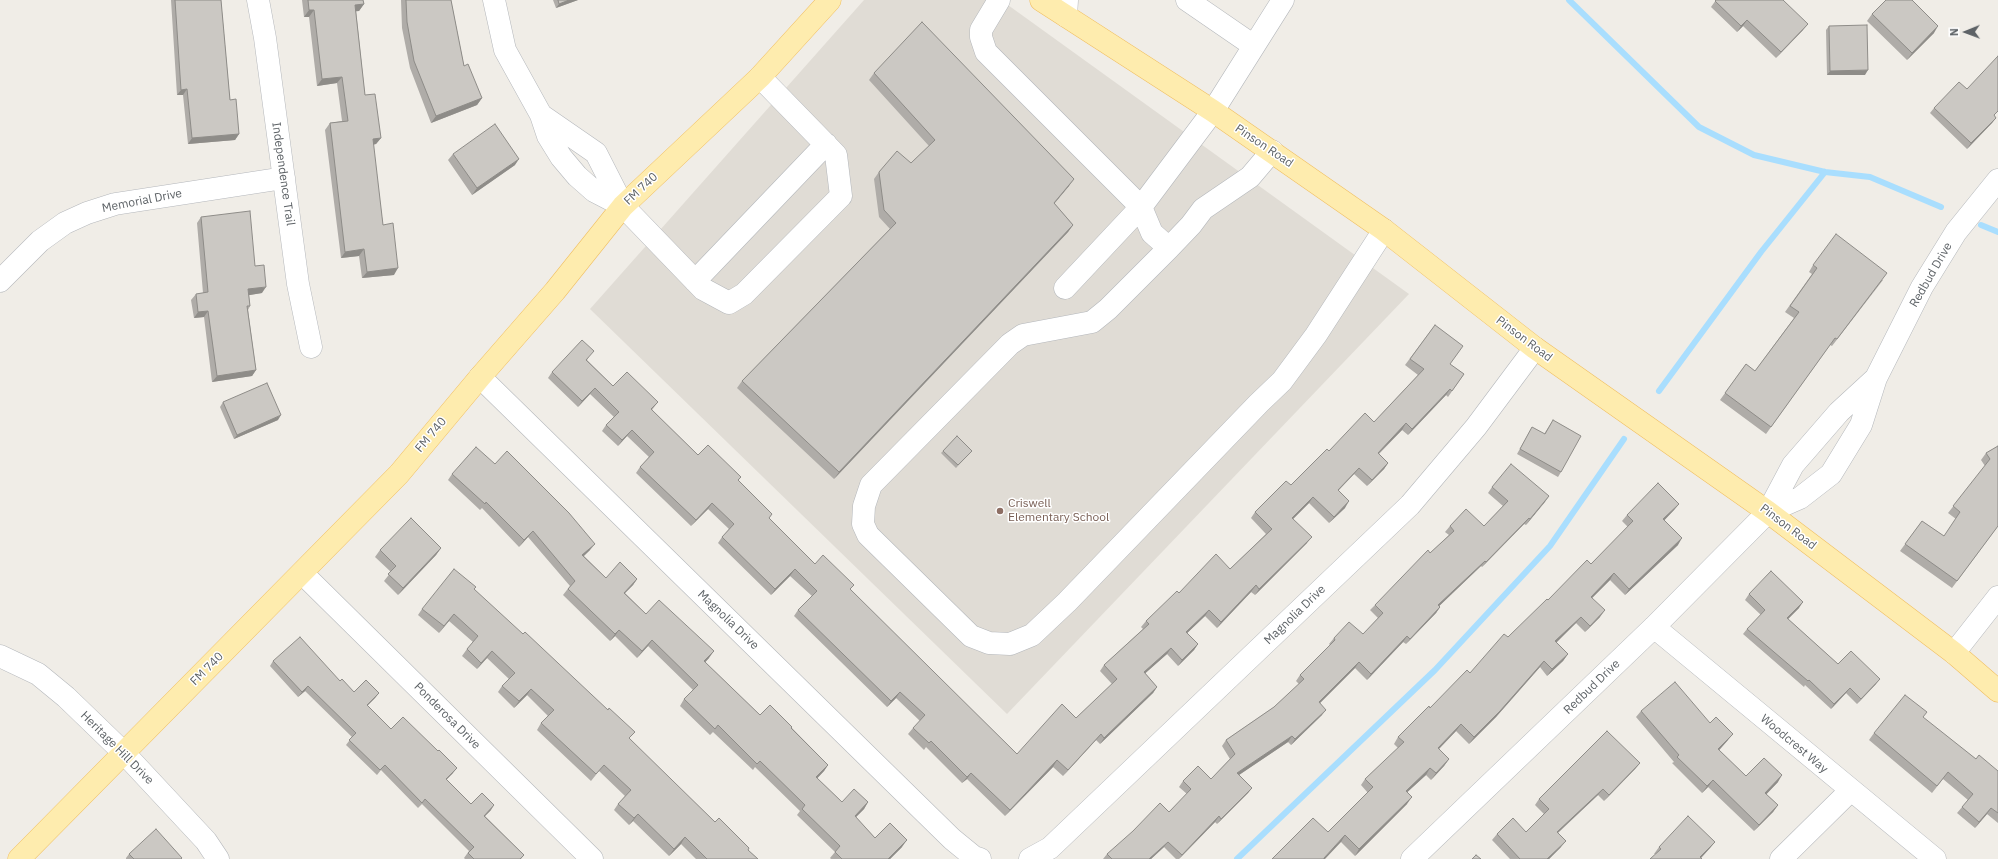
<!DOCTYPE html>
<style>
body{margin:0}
#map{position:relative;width:1998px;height:859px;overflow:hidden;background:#f0ede7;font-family:"IBM Plex Sans",sans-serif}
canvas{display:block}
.north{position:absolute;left:1946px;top:12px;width:40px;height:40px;-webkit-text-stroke:3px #fff;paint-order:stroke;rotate:269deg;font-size:11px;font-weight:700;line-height:16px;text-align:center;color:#5e6367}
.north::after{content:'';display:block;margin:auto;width:14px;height:18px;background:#5e6367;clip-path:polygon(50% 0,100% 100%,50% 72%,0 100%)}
</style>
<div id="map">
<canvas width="1998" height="859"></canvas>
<div class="north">N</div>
</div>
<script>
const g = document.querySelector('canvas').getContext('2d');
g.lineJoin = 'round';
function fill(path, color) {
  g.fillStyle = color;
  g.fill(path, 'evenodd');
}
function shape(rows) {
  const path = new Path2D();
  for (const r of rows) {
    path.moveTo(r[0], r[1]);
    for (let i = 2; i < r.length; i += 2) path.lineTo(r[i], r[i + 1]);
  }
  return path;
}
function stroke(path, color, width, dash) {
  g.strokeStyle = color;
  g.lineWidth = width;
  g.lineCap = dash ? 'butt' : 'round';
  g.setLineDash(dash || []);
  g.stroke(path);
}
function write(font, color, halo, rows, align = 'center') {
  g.font = font + ' "IBM Plex Sans",sans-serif';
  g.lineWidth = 3;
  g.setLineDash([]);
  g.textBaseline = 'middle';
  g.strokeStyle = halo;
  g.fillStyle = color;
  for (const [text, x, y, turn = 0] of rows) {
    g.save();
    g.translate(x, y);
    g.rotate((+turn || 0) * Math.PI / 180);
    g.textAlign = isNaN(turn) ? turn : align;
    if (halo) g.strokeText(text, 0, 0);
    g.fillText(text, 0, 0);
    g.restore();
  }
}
fill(shape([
 [864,0,1001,0,1409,294,1007,714,590,309]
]), '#e0dcd5');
stroke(shape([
 [1569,0,1699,127,1754,155,1825,172,1870,177,1941,207],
 [1981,225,1998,232],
 [1659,391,1761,252,1825,172],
 [1237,859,1435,670,1550,546,1624,439]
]), '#a9defe', 6);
const minor = shape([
 [258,0,265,38,298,284,311,347],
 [494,0,505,50,541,115,548,136,561,157,577,176,594,191,623,206],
 [999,0,981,30,981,37,986,52,1141,207,1152,233,1169,248,1108,309,1092,322,1023,335,1010,344,871,485,864,506,863,524,868,535,971,636,989,643,1010,644,1032,635,1067,602,1259,403,1282,381,1316,335,1384,230],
 [1187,0,1254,46],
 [1066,16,1067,0],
 [541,115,596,153,623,206,703,289,729,303,744,294,841,196,836,155,760,77],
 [1169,248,1191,225,1203,209,1250,177,1272,151],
 [0,281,40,241,65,223,87,213,115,204,284,178],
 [695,281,826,144],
 [1065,288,1141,207,1213,111,1283,0],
 [480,377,952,839,974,857,980,859],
 [1768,512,1800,498,1831,474,1861,425,1876,378,1922,287,1956,232,1998,180],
 [302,573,592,859],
 [1654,627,1935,859],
 [1954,653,1998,597],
 [0,656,38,674,66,697,124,753,206,841,218,859],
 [1030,859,1050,848,1410,505,1476,427,1535,348],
 [1412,859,1654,627,1768,512,1793,465,1839,412,1876,378],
 [1781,859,1850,791]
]);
const major = shape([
 [1041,0,1213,111,1384,230,1535,348,1768,512,1954,653,1998,691],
 [19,859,399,474,480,377,555,291,623,206,760,77,830,0]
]);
stroke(minor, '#b4b7bb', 23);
stroke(major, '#f0be60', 23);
stroke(minor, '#fff', 22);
stroke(major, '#feecae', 22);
fill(shape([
 [171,0,221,0,230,100,239,134,235,140,188,144,183,95,177,95],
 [302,0,363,0,364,4,359,11,356,11,365,95,381,138,376,144,373,145,383,225,394,275,362,278,359,256,341,258,325,130,330,123,342,121,337,83,317,86,309,17,304,17],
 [401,0,451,0,464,66,482,98,477,105,431,123,410,68,402,28],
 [553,0,578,0,556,8],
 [1716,0,1803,30,1776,58,1743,26,1737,32,1711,7],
 [1872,14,1934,33,1907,60,1867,21],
 [1829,26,1865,75,1827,75,1826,30],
 [874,73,1069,186,1054,203,1073,225,1068,232,834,479,737,388,742,381,890,229,879,217,874,179,879,172,911,163,929,146,869,80],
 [1967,89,1996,118,1992,123,1967,149,1930,113,1934,108],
 [453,154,515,165,472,195,448,160],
 [201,217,255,266,262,293,249,295,250,306,248,310,256,370,252,376,212,382,204,317,194,318,191,300,196,294,203,293,197,223],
 [1813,265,1883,280,1832,346,1830,345,1766,434,1720,400,1746,364,1755,371,1794,318,1785,312,1812,274,1809,272],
 [1435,325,1450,364,1464,374,1448,397,1446,395,1408,435,1402,430,1379,454,1388,463,1384,469,1367,486,1354,474,1338,491,1345,508,1329,523,1309,503,1293,519,1307,543,1255,595,1251,592,1217,628,1205,616,1187,633,1198,644,1194,650,1178,666,1167,654,1145,673,1157,687,1153,693,1100,744,1096,740,1063,776,1053,767,1005,816,967,779,962,783,926,747,924,750,908,734,913,728,920,721,896,698,887,707,794,616,798,610,812,596,790,576,771,595,718,543,722,537,729,529,708,509,691,526,636,473,640,467,649,457,627,436,618,446,602,431,606,425,614,417,590,394,578,407,548,378,552,372,589,357,587,360,613,386,658,402,652,410,698,455,741,477,738,481,772,514,769,518,815,564,850,590,1017,754,1076,718,1112,684,1100,671,1104,665,1143,629,1141,627,1146,621,1179,593,1230,569,1266,534,1251,518,1255,512,1291,485,1329,451,1374,422,1418,375,1405,365],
 [223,402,278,420,234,439,220,407],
 [1553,420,1561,472,1558,477,1517,454,1532,427,1544,434],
 [1998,446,1998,526,1952,588,1900,551,1922,521,1944,536,1956,519,1948,513,1985,466,1981,460,1986,453],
 [943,451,970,453,956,468,941,453],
 [452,474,590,550,584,556,606,578,637,579,633,585,625,593,646,614,709,658,705,662,760,715,792,728,828,765,824,771,817,778,842,802,868,802,864,809,856,817,875,838,902,847,890,859,831,859,830,858,835,852,797,815,800,811,755,767,753,770,713,732,710,735,680,706,684,699,693,690,648,646,637,658,615,636,610,641,563,595,570,586,528,537,519,547,482,508,480,510,448,480],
 [1492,487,1549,496,1526,525,1524,524,1482,567,1481,566,1439,606,1440,607,1436,613,1406,644,1403,642,1367,680,1355,668,1320,703,1322,715,1291,745,1288,742,1239,775,1252,788,1248,793,1217,824,1215,822,1179,859,1176,859,1164,847,1151,859,1103,859,1107,854,1169,812,1187,794,1179,787,1183,781,1211,779,1230,759,1222,746,1226,740,1274,707,1299,684,1296,681,1300,675,1330,645,1329,644,1334,638,1363,634,1378,618,1370,610,1375,605,1449,535,1445,532,1450,526,1484,526,1503,506,1488,493],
 [1679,504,1674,510,1664,520,1678,545,1625,595,1610,580,1592,598,1600,617,1585,632,1576,623,1556,642,1568,654,1563,661,1547,676,1540,667,1496,717,1469,744,1456,731,1439,749,1449,759,1444,766,1431,780,1426,775,1407,792,1407,804,1355,856,1341,842,1328,832,1368,793,1361,785,1365,779,1398,748,1394,744,1398,737,1430,708,1470,673,1508,637,1548,600,1591,564,1628,527,1622,521,1627,515],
 [441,548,436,555,398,595,384,581,391,572,375,557,380,550],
 [474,589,715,822,748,850,758,859,696,859,681,844,669,856,633,821,629,825,614,810,618,804,625,796,599,771,591,781,537,730,541,723,548,716,527,695,514,708,498,692,502,686,509,679,487,658,477,669,462,656,467,649,473,642,449,621,439,633,418,615,422,609],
 [1749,594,1799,608,1788,619,1838,664,1876,684,1857,704,1846,693,1831,709,1805,685,1804,687,1743,634,1747,629,1761,615,1745,600],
 [273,661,340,681,354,692,379,693,375,698,367,706,391,729,453,773,446,780,471,804,491,810,485,816,524,855,521,859,465,859,464,858,469,851,422,804,418,808,381,770,377,775,346,745,352,737,305,691,298,697,270,666],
 [1641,711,1710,723,1728,740,1719,750,1746,776,1778,782,1766,794,1778,805,1773,812,1754,831,1708,787,1702,793,1672,763,1674,762,1636,717],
 [1923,718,1976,759,1998,771,1998,823,1987,814,1975,828,1957,813,1968,800,1943,779,1932,793,1869,740,1874,733],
 [1640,763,1635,769,1604,801,1598,795,1558,833,1561,847,1549,859,1510,859,1492,840,1497,834,1526,832,1544,814,1535,805,1539,799],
 [1715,842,1710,848,1701,858,1655,854,1654,854,1659,847],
 [129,854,181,859,126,859,126,858]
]), '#afaca8');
fill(shape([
 [569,0,578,0,556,8,559,4],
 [364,4,359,11,351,12,355,5],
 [309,10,314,10,309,17,304,17],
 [1747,20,1743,26,1737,32,1741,26],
 [1808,24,1803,30,1776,58,1781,52],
 [1938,26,1934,33,1907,60,1912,53],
 [1868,70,1865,75,1827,75,1830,71],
 [342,77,337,83,317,86,322,79],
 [187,89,183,95,177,95,181,90],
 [482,98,477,105,431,123,436,116],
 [1996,118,1992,123,1967,149,1971,143],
 [239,134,235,140,188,144,192,138],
 [381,138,376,144,368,145,373,139],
 [519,159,515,165,472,195,477,188],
 [1074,179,1069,186,1049,210,1054,203],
 [1073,225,1068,232,834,479,839,472],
 [364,249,359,256,341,258,345,252],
 [398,268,394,275,362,278,367,272],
 [266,287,262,293,244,296,248,289],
 [208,311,204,317,194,318,198,312],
 [256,370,252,376,212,382,217,376],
 [595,388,590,394,578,407,582,401],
 [1450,389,1446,395,1408,435,1412,429],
 [281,415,278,420,234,439,237,435],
 [1406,423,1402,430,1373,459,1378,453],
 [632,430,627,436,618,446,622,440],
 [1388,463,1384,469,1367,486,1372,480],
 [1359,468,1354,474,1333,496,1338,490],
 [1549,496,1545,502,1526,525,1530,519],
 [1313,497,1309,503,1288,524,1292,518],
 [1349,501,1345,508,1329,523,1334,517],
 [712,503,708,509,691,526,696,520],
 [1679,504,1674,510,1659,526,1663,519],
 [1529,518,1524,524,1482,567,1486,562],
 [533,531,528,537,519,547,524,540],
 [1312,537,1307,543,1255,595,1259,589],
 [1682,538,1678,545,1625,595,1629,589],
 [595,544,590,550,578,561,582,555],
 [441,548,436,555,398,595,403,588],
 [1485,561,1481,566,1434,611,1438,605],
 [795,569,790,576,771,595,775,589],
 [1614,573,1610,580,1587,603,1591,597],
 [637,579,633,585,619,599,624,593],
 [1256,585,1251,592,1217,628,1221,622],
 [1803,602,1799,608,1783,624,1787,618],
 [1440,607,1436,613,1406,644,1410,639],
 [1209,610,1205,616,1182,638,1186,632],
 [1605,610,1600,617,1585,632,1590,626],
 [454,614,449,621,439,633,444,626],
 [1581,617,1576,623,1551,648,1555,641],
 [619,630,615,636,610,641,615,634],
 [1407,636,1403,642,1367,680,1371,674],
 [652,640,648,646,637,658,642,651],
 [1198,644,1194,650,1178,666,1182,660],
 [1171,648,1167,654,1140,678,1144,672],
 [492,651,487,658,477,669,481,663],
 [714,651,709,658,700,668,704,661],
 [1568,654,1563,661,1547,676,1552,669],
 [1544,661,1540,667,1496,717,1469,744,1474,737],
 [1359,662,1355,668,1315,708,1319,702],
 [1880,679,1876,684,1857,704,1861,699],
 [308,686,305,691,298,697,302,692],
 [1157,687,1153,693,1100,744,1104,738],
 [1850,688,1846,693,1831,709,1834,704],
 [531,689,527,695,514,708,519,701],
 [900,692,896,698,887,707,891,701],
 [379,693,375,698,363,710,367,705],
 [1326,710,1322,715,1291,745,1295,739],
 [1461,724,1456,731,1433,755,1438,748],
 [1101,734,1096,740,1063,776,1068,770],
 [1733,734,1728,740,1714,756,1718,749],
 [1292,736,1288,742,1233,779,1237,773],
 [1449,759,1444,766,1431,780,1436,773],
 [1057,760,1053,767,1005,816,1010,810],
 [1640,763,1635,769,1604,801,1609,795],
 [828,765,824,771,812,784,816,777],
 [457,768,453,773,442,784,446,779],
 [1430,768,1426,775,1401,798,1406,791],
 [971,773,967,779,962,783,967,777],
 [1782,775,1778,782,1761,800,1765,793],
 [1713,780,1708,787,1702,793,1707,786],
 [1252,788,1248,793,1217,824,1221,819],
 [1603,789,1598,795,1552,838,1557,832],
 [1412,797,1407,804,1355,856,1359,849],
 [868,802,864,809,850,823,855,816],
 [494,805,491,810,480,821,484,816],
 [1778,805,1773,812,1754,831,1759,825],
 [1991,808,1987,814,1975,828,1979,822],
 [638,814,633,821,629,825,634,818],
 [1219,816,1215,822,1179,859,1182,855],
 [1345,835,1341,842,1325,859,1323,859],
 [685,837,681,844,669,856,674,849],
 [907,840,902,847,890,859,888,859],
 [1566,841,1561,847,1549,859,1547,859],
 [1168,842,1164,847,1151,859,1149,859],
 [1715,842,1710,848,1700,859,1700,857]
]), '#8e8c88');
const building = shape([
 [175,0,221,0,230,100,236,99,239,134,192,138,187,89,181,90,175,0],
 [308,0,363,0,364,4,355,5,365,95,375,94,381,138,373,139,383,225,393,223,398,268,367,272,364,249,345,252,330,123,348,121,342,77,322,79,314,10,309,10,308,0],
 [406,0,451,0,464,66,468,64,482,98,436,116,414,61,407,22,406,0],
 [558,0,569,0,559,4,558,0],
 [1716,0,1783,0,1808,24,1781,52,1747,20,1741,26,1715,1,1716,0],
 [1886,0,1912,0,1938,26,1912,53,1872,14,1886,0],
 [922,22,1074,179,1054,203,1073,225,839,472,742,381,896,223,884,210,879,172,897,151,911,163,935,140,874,73,922,22],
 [1867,25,1868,70,1830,71,1829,26,1867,25],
 [1998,56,1998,111,1994,115,1996,118,1971,143,1934,108,1959,82,1967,89,1998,56],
 [495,124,519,159,477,188,453,154,495,124],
 [250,211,255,266,264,265,266,287,248,289,250,306,247,306,256,370,217,376,208,311,198,312,196,294,208,292,201,217,250,211],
 [1836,234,1887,273,1837,339,1835,338,1771,427,1725,393,1746,364,1755,371,1799,312,1790,306,1817,268,1813,265,1836,234],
 [1435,325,1463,346,1450,364,1464,374,1452,391,1450,389,1412,429,1406,423,1378,453,1388,463,1372,480,1359,468,1338,490,1349,501,1334,517,1313,497,1292,518,1312,537,1259,589,1256,585,1221,622,1209,610,1186,632,1198,644,1182,660,1171,648,1144,672,1157,687,1104,738,1101,734,1068,770,1057,760,1010,810,971,773,967,777,931,741,929,743,913,728,925,715,900,692,891,701,798,610,817,591,795,569,775,589,722,537,734,524,712,503,696,520,640,467,654,452,632,430,622,440,606,425,619,412,595,388,582,401,552,372,582,340,594,351,586,360,613,386,627,372,658,402,651,409,698,455,708,445,741,477,738,480,772,514,769,518,815,564,823,555,854,585,850,589,1017,754,1062,704,1076,718,1117,679,1104,665,1149,624,1146,621,1177,591,1179,593,1216,554,1230,569,1272,529,1255,512,1286,481,1291,485,1327,449,1329,451,1365,413,1374,422,1424,369,1410,359,1435,325],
 [267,383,281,415,237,435,223,402,267,383],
 [1553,420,1581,436,1561,472,1520,449,1532,427,1545,434,1553,420],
 [957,436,972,451,958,465,943,451,957,436],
 [1998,446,1998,526,1957,581,1905,544,1922,521,1944,536,1960,512,1953,506,1990,459,1986,453,1998,446],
 [476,447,495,464,507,451,569,513,595,544,582,555,606,578,620,562,637,579,624,593,646,614,659,600,714,651,704,661,760,715,770,705,792,727,791,728,828,765,816,777,842,802,854,789,868,802,855,816,875,838,890,823,907,840,888,859,842,859,835,852,840,846,802,809,805,805,760,761,757,764,718,725,715,729,684,699,698,685,652,640,642,651,619,630,615,634,568,589,575,581,533,531,524,540,486,502,485,504,452,474,476,447],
 [1511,464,1549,496,1530,519,1529,518,1486,562,1485,561,1438,605,1440,607,1410,639,1407,636,1371,674,1359,662,1319,702,1326,710,1295,739,1292,736,1237,773,1252,788,1221,819,1219,816,1182,855,1168,842,1149,859,1112,859,1107,854,1133,831,1160,803,1169,812,1191,789,1183,781,1198,766,1211,779,1235,754,1226,740,1274,707,1304,679,1300,675,1335,640,1334,638,1349,622,1363,634,1383,613,1375,605,1428,550,1430,553,1454,531,1450,526,1466,509,1484,526,1508,501,1492,487,1511,464],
 [1658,483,1679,504,1663,519,1682,538,1629,589,1614,573,1591,597,1605,610,1590,626,1581,617,1555,641,1568,654,1552,669,1544,661,1500,711,1474,737,1461,724,1438,748,1449,759,1436,773,1430,768,1406,791,1412,797,1359,849,1345,835,1324,858,1324,859,1272,859,1313,818,1328,832,1373,787,1365,779,1404,742,1398,737,1429,706,1430,708,1467,670,1470,673,1504,634,1508,637,1547,599,1548,600,1587,560,1591,564,1633,521,1627,515,1658,483],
 [411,518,441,548,403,588,388,574,396,566,380,550,411,518],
 [454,569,476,587,474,589,523,634,525,632,608,710,609,708,635,732,629,738,715,822,719,818,749,848,748,850,758,859,707,859,685,837,674,849,638,814,634,818,618,804,631,790,604,765,596,774,541,723,554,710,531,689,519,701,502,686,515,673,492,651,481,663,467,649,478,636,454,614,444,626,422,609,454,569],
 [1771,571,1803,602,1787,618,1838,664,1851,651,1880,679,1861,699,1850,688,1834,704,1809,680,1808,681,1747,629,1765,610,1749,594,1771,571],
 [300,637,340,681,342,679,354,692,366,680,379,693,367,705,391,729,403,717,438,751,439,750,457,768,446,779,471,804,482,793,494,805,484,816,524,855,520,859,474,859,468,853,474,847,425,799,422,803,385,765,380,770,349,740,356,733,308,686,302,692,273,661,300,637],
 [1675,682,1710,723,1716,717,1733,734,1718,749,1746,776,1764,758,1782,775,1765,793,1778,805,1759,825,1713,780,1707,786,1677,757,1679,755,1641,711,1675,682],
 [1905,695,1927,712,1923,717,1976,759,1979,755,1998,771,1998,813,1991,808,1979,822,1962,807,1973,794,1948,772,1937,786,1874,733,1905,695],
 [1607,731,1640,763,1609,795,1603,789,1557,832,1566,841,1547,859,1520,859,1497,834,1513,818,1526,832,1549,809,1539,799,1607,731],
 [1688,816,1715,842,1700,857,1702,859,1650,859,1661,849,1659,847,1688,816],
 [156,829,182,858,181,859,134,859,129,854,156,829],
 [1476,855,1481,859,1472,859,1476,855]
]);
fill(building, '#cbc8c3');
stroke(building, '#8e8c88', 1);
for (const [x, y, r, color] of [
 [1000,511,4,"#8d6e63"]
]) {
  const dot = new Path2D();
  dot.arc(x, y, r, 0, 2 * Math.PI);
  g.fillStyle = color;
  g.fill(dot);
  stroke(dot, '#fff', 1.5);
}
write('12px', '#5e6367', '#fff', [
 ["Pinson Road",1264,146,34],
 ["Independence Trail",283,174,82],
 ["FM 740",641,189,-43],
 ["Memorial Drive",142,201,-11],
 ["Redbud Drive",1931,275,-60],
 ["Pinson Road",1524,339,37],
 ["FM 740",431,435,-50],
 ["Pinson Road",1788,527,37],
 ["Magnolia Drive",1295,615,-44],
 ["Magnolia Drive",728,620,44],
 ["FM 740",207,669,-45],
 ["Redbud Drive",1592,687,-44],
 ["Ponderosa Drive",447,716,45],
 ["Woodcrest Way",1794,744,40],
 ["Heritage Hill Drive",117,748,45]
]);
write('12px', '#785e54', '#fff', [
 ["Criswell",1008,504],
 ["Elementary School",1008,518]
], 'left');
</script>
